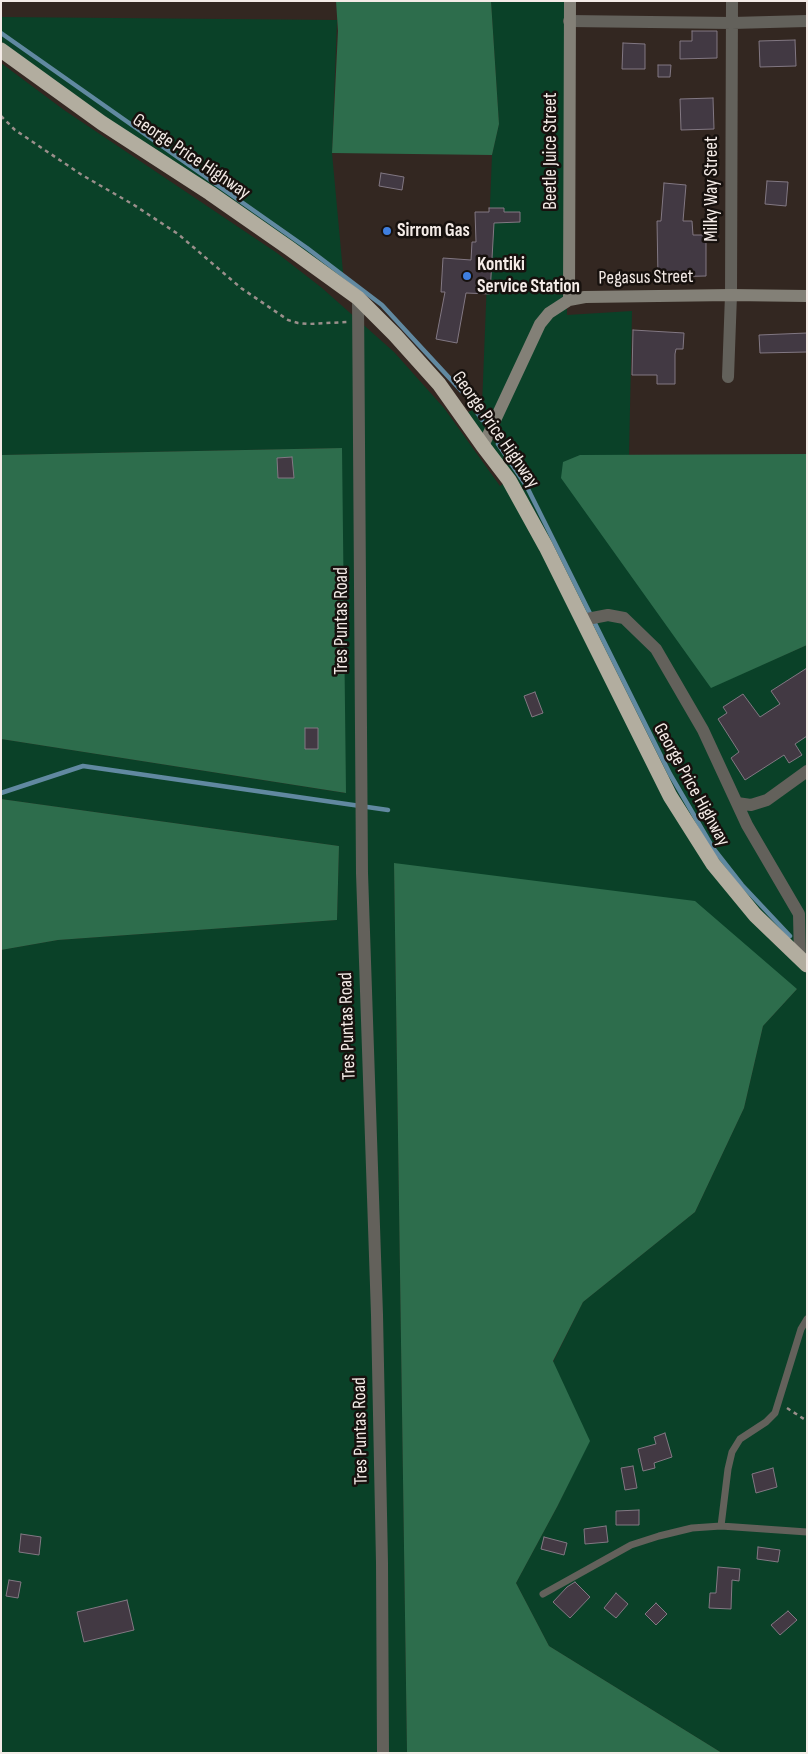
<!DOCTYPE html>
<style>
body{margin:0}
#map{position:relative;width:808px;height:1754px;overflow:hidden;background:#332721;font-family:"Sofia Sans Condensed",sans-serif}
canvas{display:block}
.frame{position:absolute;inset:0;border:2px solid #f4ebe7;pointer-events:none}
</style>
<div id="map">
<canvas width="808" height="1754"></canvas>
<div class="frame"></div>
</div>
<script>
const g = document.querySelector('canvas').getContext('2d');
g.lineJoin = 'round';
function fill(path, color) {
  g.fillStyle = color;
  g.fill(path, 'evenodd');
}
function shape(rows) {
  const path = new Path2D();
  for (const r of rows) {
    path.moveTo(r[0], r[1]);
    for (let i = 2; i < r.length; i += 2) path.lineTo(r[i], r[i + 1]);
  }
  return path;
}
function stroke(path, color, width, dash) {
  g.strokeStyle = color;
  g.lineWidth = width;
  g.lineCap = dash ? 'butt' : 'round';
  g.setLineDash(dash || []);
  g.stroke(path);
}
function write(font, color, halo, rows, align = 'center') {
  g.font = font + ' "Sofia Sans Condensed",sans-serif';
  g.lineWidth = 5;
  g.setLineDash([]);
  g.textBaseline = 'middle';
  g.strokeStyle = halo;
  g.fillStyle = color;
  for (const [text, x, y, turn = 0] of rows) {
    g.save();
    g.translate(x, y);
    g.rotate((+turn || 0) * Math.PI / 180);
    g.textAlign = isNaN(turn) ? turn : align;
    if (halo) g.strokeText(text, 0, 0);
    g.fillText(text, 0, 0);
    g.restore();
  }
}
fill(shape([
 [491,1,565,1,567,315,632,311,629,456,580,455,711,687,807,645,807,1753,722,1753,549,1646,516,1583,557,1507,589,1441,553,1362,583,1302,695,1212,744,1108,763,1026,797,989,394,863,407,1753,1,1753,1,950,58,940,337,920,339,846,1,799,1,739,345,793,341,448,1,455,1,63,64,110,277,253,322,288,394,352,444,408,500,486,509,480,518,479,486,441,468,412,482,405,492,155,499,124],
 [1,17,337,20,332,153,344,283,63,89,8,48,1,41]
]), '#0a4128');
fill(shape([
 [336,1,491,1,499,124,492,155,332,153,338,31],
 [342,448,346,793,1,739,1,455],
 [807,454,807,645,711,688,561,478,563,462,580,455],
 [1,799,339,846,337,920,58,940,1,950],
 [394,863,695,901,797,989,763,1026,744,1108,695,1212,583,1302,553,1361,590,1441,557,1507,516,1583,549,1646,722,1753,407,1753]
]), '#2d6d4c');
stroke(shape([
 [1,33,307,248,382,305,467,397,482,420],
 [498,444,527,487,670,774,713,848,742,885,790,936],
 [1,793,83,766,388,810]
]), '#6189a1', 4.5);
const building = shape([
 [692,31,717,31,717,58,680,59,680,41,692,41,692,31],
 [795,40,796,66,760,67,759,41,795,40],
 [623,43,645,44,645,69,622,69,623,43],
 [658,65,671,65,670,77,658,77,658,65],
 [713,98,714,129,681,130,680,99,713,98],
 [381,173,404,177,402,190,379,186,381,173],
 [767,181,788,182,786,206,765,204,767,181],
 [664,183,686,185,683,221,692,221,693,235,706,235,706,276,658,277,657,221,661,221,664,183],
 [489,208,504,208,504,212,520,212,520,222,494,223,490,294,466,293,457,343,436,339,445,292,441,292,443,258,471,260,472,242,476,242,475,212,489,212,489,208],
 [633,330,684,333,683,349,676,349,675,354,675,384,657,384,657,375,632,375,633,330],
 [807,333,807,352,760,353,759,335,807,333],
 [292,457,294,478,278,478,277,458,292,457],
 [807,668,807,736,795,744,802,755,789,763,784,755,745,780,731,758,739,752,718,719,727,713,723,707,743,694,760,717,780,704,771,691,807,668],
 [535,692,543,713,532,717,524,696,535,692],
 [305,728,318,728,318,749,305,749,305,728],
 [665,1433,672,1457,654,1463,655,1468,643,1471,638,1449,656,1444,654,1437,665,1433],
 [633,1466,637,1488,625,1490,621,1468,633,1466],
 [773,1468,777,1487,756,1493,752,1474,773,1468],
 [639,1510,639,1525,616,1525,616,1511,639,1510],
 [606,1526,608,1542,585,1544,584,1529,606,1526],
 [21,1534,41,1537,39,1555,19,1552,21,1534],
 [544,1537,567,1543,564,1555,541,1549,544,1537],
 [758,1547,780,1550,778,1562,757,1559,758,1547],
 [718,1567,740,1569,739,1581,732,1580,731,1609,709,1608,710,1593,716,1593,718,1567],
 [9,1580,21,1582,18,1598,6,1596,9,1580],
 [575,1582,590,1597,570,1618,553,1602,567,1587,575,1582],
 [616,1593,628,1604,616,1618,604,1608,616,1593],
 [127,1600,134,1630,84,1642,77,1612,127,1600],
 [656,1603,667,1614,656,1625,645,1614,656,1603],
 [788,1611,797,1620,780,1635,771,1625,788,1611]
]);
fill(building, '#423943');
stroke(building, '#827883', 1);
stroke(shape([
 [1,116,15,130,82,175,134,205,178,234,241,288,288,320,298,323,308,324,347,322],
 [787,1408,807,1421]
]), '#9a8f8b', 2.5, [4, 4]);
stroke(shape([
 [721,1526,728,1469,732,1452,740,1439,766,1422,775,1413,801,1329,807,1319],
 [543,1594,631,1545,659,1536,692,1528,721,1526,807,1532]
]), '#63615b', 7);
stroke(shape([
 [569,21,732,23,807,21],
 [358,298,362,873,377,1315,382,1563,383,1753],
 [728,377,731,295,732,1],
 [582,620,608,615,624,618,656,649,703,730,747,825,799,914,800,959],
 [737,803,751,805,767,800,807,771]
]), '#63615b', 12);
stroke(shape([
 [569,300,570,1],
 [483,446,540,324,549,313,569,300,585,297,731,295,807,296]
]), '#838077', 12);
stroke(shape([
 [1,50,102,123,210,193,289,248,358,298,395,335,439,384,483,446,509,480,546,547,670,796,713,864,755,915,807,965]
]), '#b2ad9f', 15);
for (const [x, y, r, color] of [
 [387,231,5,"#3f7fe0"],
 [467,276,5,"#3f7fe0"]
]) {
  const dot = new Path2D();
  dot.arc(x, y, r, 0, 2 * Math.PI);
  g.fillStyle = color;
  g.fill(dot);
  stroke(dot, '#17110e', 2);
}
write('19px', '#f4ebe7', '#17110e', [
 ["Beetle Juice Street",551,151,-90],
 ["George Price Highway",191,157,34],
 ["Milky Way Street",712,189,-90],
 ["Pegasus Street",646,278,-1],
 ["George Price Highway",495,430,55],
 ["Tres Puntas Road",342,621,-90],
 ["George Price Highway",691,785,61],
 ["Tres Puntas Road",348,1026,-92],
 ["Tres Puntas Road",361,1431,-91]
]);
write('bold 19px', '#f4ebe7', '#17110e', [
 ["Sirrom Gas",397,231],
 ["Kontiki",477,265],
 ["Service Station",477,287]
], 'left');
</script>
